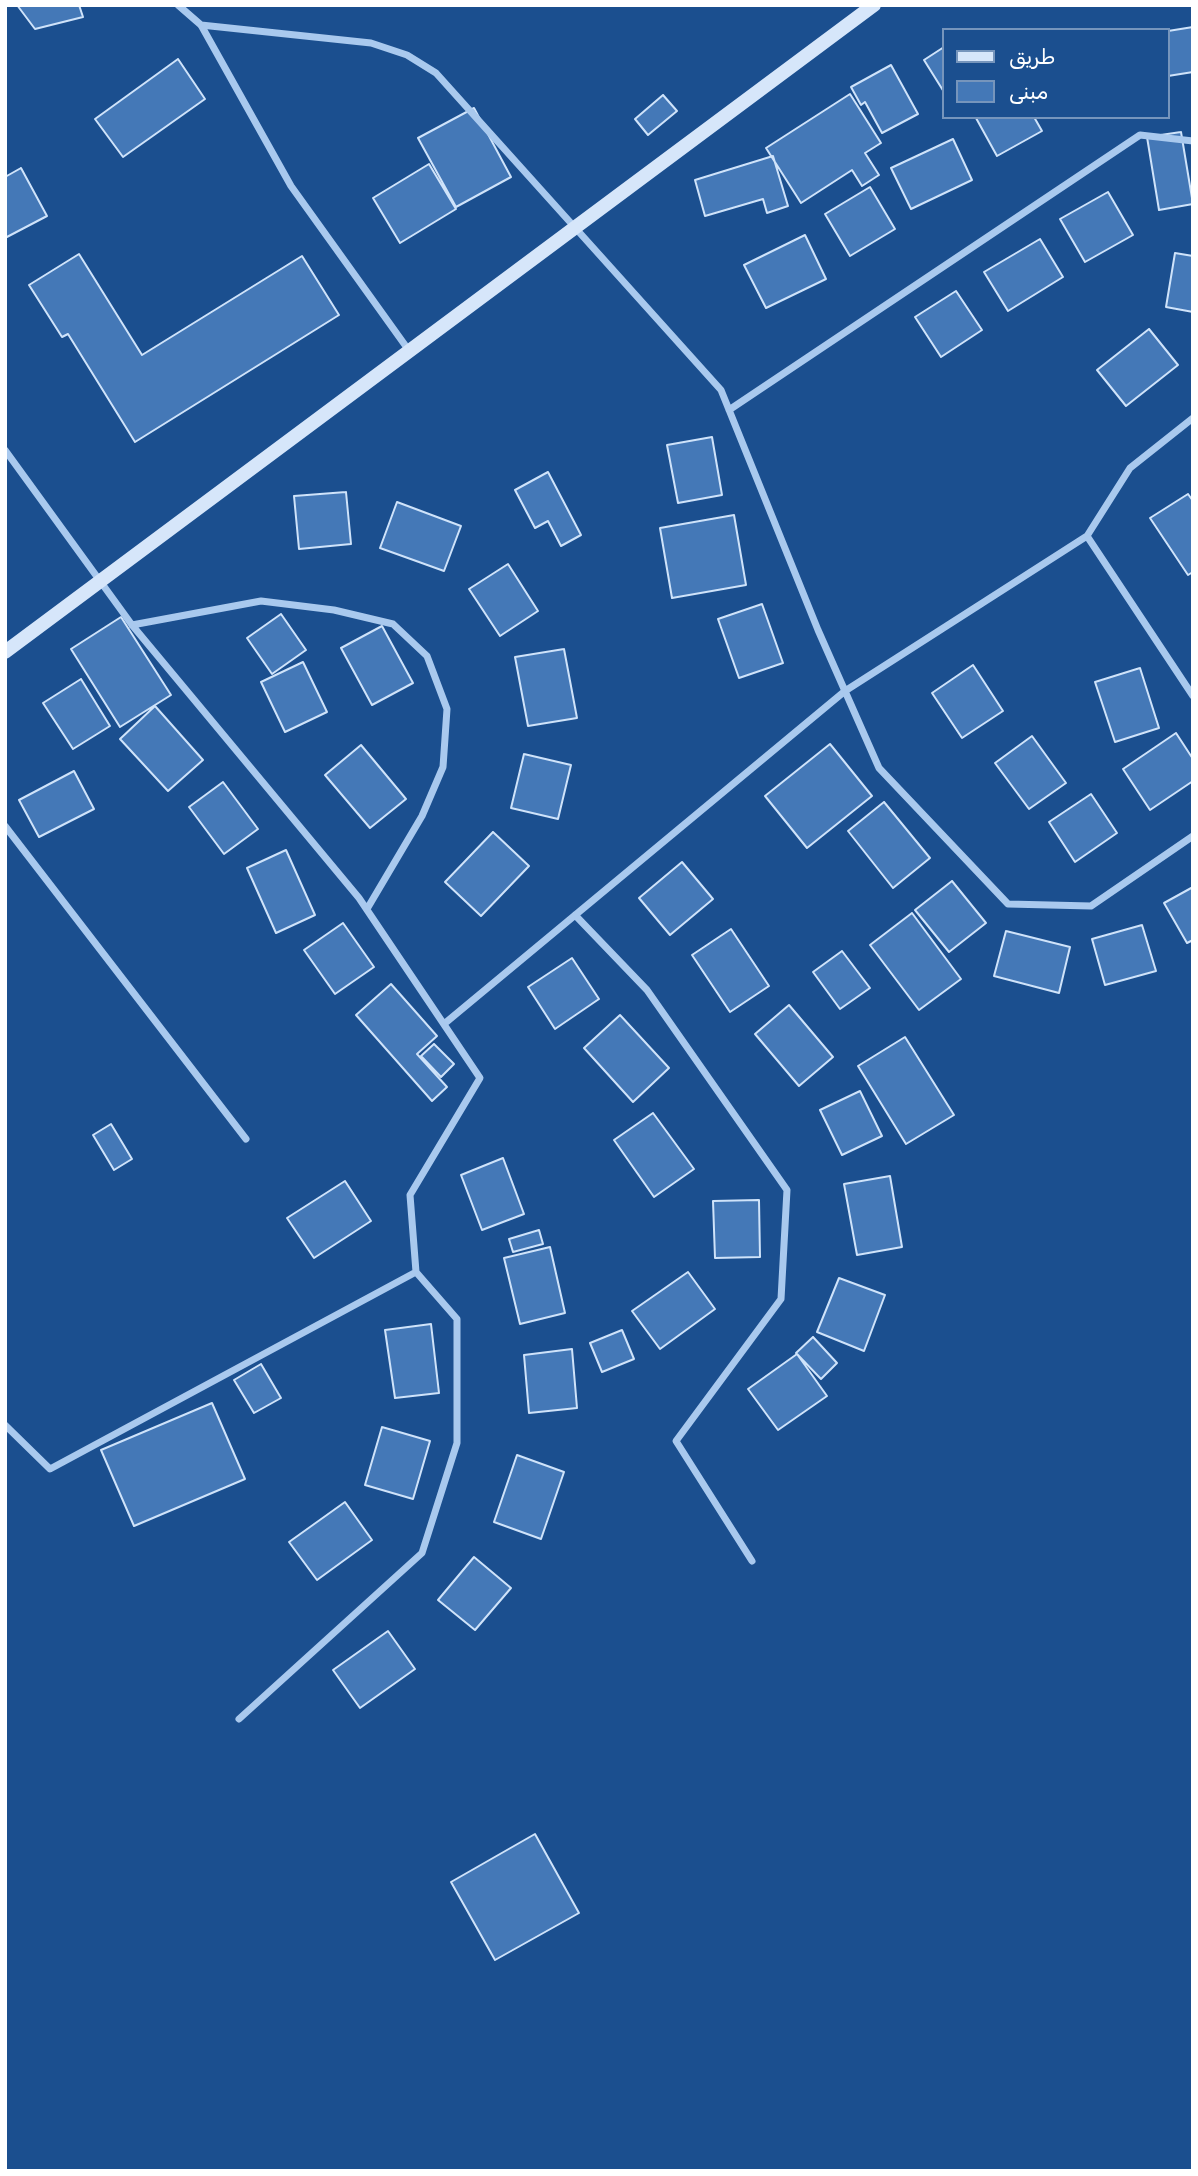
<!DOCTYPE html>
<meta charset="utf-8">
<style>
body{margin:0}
#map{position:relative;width:1198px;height:2176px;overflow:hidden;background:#1b4f8f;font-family:Rubik,"Noto Naskh Arabic",sans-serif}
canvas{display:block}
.frame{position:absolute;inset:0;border:7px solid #fff;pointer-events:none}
.legend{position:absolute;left:942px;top:28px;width:228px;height:91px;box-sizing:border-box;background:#1b4f8f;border:2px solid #7695bc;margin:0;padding:9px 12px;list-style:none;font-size:21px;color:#fff}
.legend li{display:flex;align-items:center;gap:14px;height:35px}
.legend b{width:35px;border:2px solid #7695bc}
</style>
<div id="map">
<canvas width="1198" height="2176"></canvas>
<div class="frame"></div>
<ul class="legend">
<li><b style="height:9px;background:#d6e6fa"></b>طريق</li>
<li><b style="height:19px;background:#4478b7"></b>مبنى</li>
</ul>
</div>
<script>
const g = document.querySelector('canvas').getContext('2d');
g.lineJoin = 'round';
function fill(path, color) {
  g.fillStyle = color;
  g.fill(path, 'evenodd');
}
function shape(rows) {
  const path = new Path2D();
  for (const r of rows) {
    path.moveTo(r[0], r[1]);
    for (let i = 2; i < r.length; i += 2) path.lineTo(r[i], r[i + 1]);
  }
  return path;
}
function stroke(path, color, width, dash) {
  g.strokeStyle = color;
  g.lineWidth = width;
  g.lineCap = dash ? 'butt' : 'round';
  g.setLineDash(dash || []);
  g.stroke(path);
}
const building = shape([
 [17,5,79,5,83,17,35,29,17,5],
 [1193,27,1193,72,1168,76,1168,31,1193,27],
 [944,47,944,92,924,60,944,47],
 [178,59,205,99,123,157,95,119,178,59],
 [891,65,918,114,882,133,865,102,861,105,851,87,891,65],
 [850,94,881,143,865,153,879,175,862,186,852,170,801,203,766,148,850,94],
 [663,95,677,111,648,135,635,119,663,95],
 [474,108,511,177,456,207,418,138,474,108],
 [1034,117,1042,131,997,156,976,118,1034,117],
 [1181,132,1193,204,1159,210,1147,137,1181,132],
 [953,139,972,180,911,209,891,168,953,139],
 [773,156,788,206,767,213,763,199,705,216,695,180,773,156],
 [429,164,456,209,400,243,373,198,429,164],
 [21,168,47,216,5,238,5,177,21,168],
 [870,187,895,229,850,256,825,214,870,187],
 [1108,192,1133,235,1085,262,1060,219,1108,192],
 [805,235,826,279,766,308,744,265,805,235],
 [1040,239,1063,277,1008,311,984,272,1040,239],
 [1175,253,1193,256,1193,312,1166,307,1175,253],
 [79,254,142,355,302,256,339,315,135,442,68,334,62,337,29,285,79,254],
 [956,291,982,330,941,357,915,317,956,291],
 [1149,329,1178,365,1126,406,1097,370,1149,329],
 [712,437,722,495,678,503,667,445,712,437],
 [548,472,581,535,561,546,548,521,535,528,515,490,548,472],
 [346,492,351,544,299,549,294,496,346,492],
 [1188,494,1193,501,1193,572,1188,575,1150,518,1188,494],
 [397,502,461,526,444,571,380,548,397,502],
 [734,515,746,585,672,598,660,528,734,515],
 [508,564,538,611,500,636,469,589,508,564],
 [762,604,783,663,739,678,718,619,762,604],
 [281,614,306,650,272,674,247,638,281,614],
 [121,617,171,695,120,727,71,649,121,617],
 [382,626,413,683,372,705,341,648,382,626],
 [564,649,577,718,528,726,515,657,564,649],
 [303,662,327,712,285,732,261,682,303,662],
 [973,665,1003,711,962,738,932,693,973,665],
 [1140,668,1159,728,1115,742,1095,682,1140,668],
 [81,679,110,726,73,749,43,703,81,679],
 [155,706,203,760,168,791,120,739,155,706],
 [1176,733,1193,759,1193,781,1150,810,1123,769,1176,733],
 [1032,736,1066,783,1029,809,995,763,1032,736],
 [830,744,872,796,807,848,765,796,830,744],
 [361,745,406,799,370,828,325,775,361,745],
 [524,754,571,765,558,819,511,808,524,754],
 [74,771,94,809,39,837,19,800,74,771],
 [223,782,258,829,224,854,189,807,223,782],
 [1091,794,1117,833,1075,862,1049,822,1091,794],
 [884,802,930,858,893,888,848,831,884,802],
 [493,832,529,866,481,916,445,882,493,832],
 [286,850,315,915,276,933,247,868,286,850],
 [682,862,713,899,670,935,639,898,682,862],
 [952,881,986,923,949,952,915,910,952,881],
 [1193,887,1193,940,1187,943,1164,903,1193,887],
 [912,913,961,979,919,1010,870,945,912,913],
 [343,923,374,967,335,994,304,950,343,923],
 [1142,925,1156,971,1105,985,1092,939,1142,925],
 [731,929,769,986,730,1012,692,955,731,929],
 [1006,931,1070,947,1059,993,994,976,1006,931],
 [842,951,870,988,840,1009,813,972,842,951],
 [572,958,599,999,555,1029,528,987,572,958],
 [391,984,437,1036,417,1054,447,1087,432,1101,356,1015,391,984],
 [789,1005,833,1057,799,1086,755,1034,789,1005],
 [620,1015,669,1068,633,1102,584,1048,620,1015],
 [905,1037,954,1115,906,1144,858,1066,905,1037],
 [434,1044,454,1064,441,1077,421,1056,434,1044],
 [860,1091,882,1136,842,1155,820,1110,860,1091],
 [653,1113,694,1169,654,1197,614,1140,653,1113],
 [111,1124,132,1159,114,1170,93,1135,111,1124],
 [503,1158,524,1214,482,1230,461,1175,503,1158],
 [890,1176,902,1247,857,1255,844,1184,890,1176],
 [345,1181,371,1221,314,1258,287,1218,345,1181],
 [759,1200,760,1257,715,1258,713,1201,759,1200],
 [539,1230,543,1244,513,1252,509,1239,539,1230],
 [550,1247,565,1313,520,1324,504,1258,550,1247],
 [688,1272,715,1309,660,1349,632,1311,688,1272],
 [839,1278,885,1295,864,1351,817,1332,839,1278],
 [431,1324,439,1393,395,1398,385,1330,431,1324],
 [622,1330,634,1359,602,1372,590,1343,622,1330],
 [813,1337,837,1363,821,1379,796,1353,813,1337],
 [572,1349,577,1408,529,1413,524,1355,572,1349],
 [797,1354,827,1396,778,1430,748,1389,797,1354],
 [261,1364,281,1398,254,1413,234,1380,261,1364],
 [212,1403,245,1479,134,1526,101,1450,212,1403],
 [382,1427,430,1441,413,1499,365,1485,382,1427],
 [517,1455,564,1472,541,1539,494,1522,517,1455],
 [345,1502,372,1540,317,1580,289,1542,345,1502],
 [474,1557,511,1588,475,1630,438,1600,474,1557],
 [388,1631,415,1669,360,1708,333,1670,388,1631],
 [535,1834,579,1913,495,1960,451,1882,535,1834]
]);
fill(building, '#4478b7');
stroke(building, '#cfe3fa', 2);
stroke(shape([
 [178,5,201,25,291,186,410,352],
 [201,25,371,43,407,55,436,73,721,390,818,630,879,768,1008,904,1091,906,1193,836],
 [729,410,1140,135,1193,141],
 [5,450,132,625,359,898,480,1078,410,1195,416,1272,457,1319,457,1443,422,1553,239,1719],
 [1087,536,1193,696],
 [132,625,261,601,334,610,393,624,427,656,447,709,443,767,422,816,367,909],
 [5,826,246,1139],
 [575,915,647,990,787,1190,781,1299,676,1441,752,1561],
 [444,1024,845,691,1087,536,1130,468,1193,418],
 [5,1425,50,1469,416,1272]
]), '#a9c9ee', 7);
stroke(shape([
 [5,652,874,5]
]), '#d6e6fa', 14);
</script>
